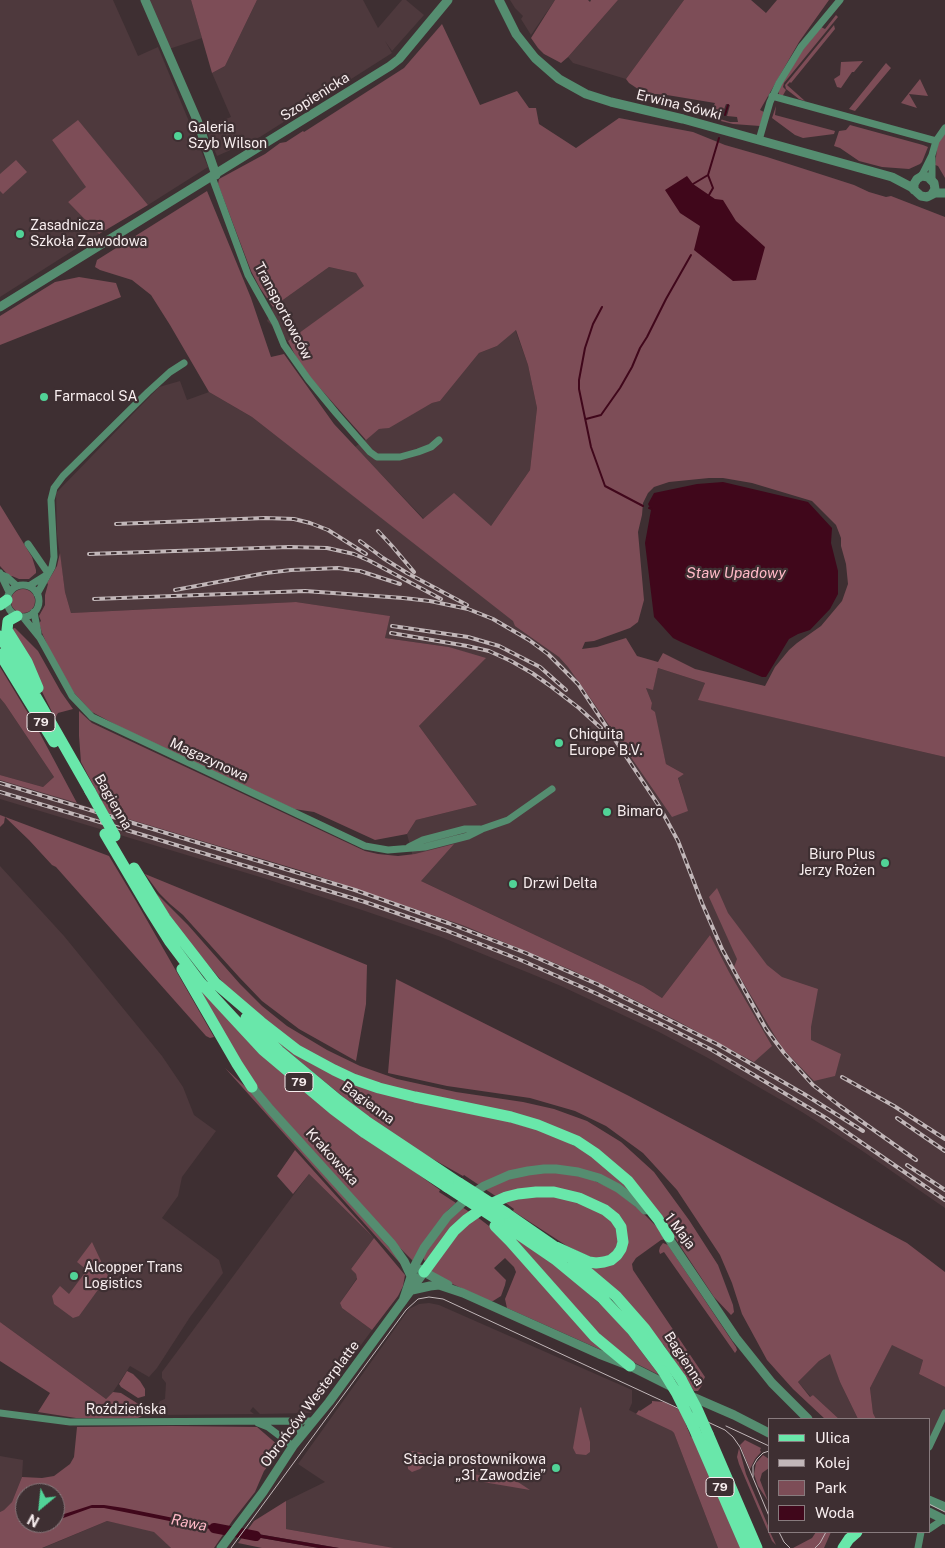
<!DOCTYPE html>
<meta charset="utf-8">
<style>
body{margin:0}
#map{position:relative;width:945px;height:1548px;overflow:hidden;background:#3e2f32;font-family:"Public Sans",sans-serif}
canvas{display:block}
.legend{position:absolute;left:768px;top:1418px;width:162px;height:115px;box-sizing:border-box;background:#3e2f32;border:1px solid #887b7e;margin:0;padding:6px 9px;list-style:none;font-size:15px;color:#f8eeef}
.legend li{display:flex;align-items:center;gap:10px;height:25px}
.legend b{width:25px;border:1px solid #887b7e}
.north{position:absolute;left:15px;top:1483px;width:50px;height:50px;box-sizing:border-box;background:#3e2f32;border:1px solid #887b7e;border-radius:50%;rotate:208deg;font-size:14px;font-weight:700;line-height:20px;text-align:center;color:#f8eeef}
.north::after{content:'';display:block;margin:auto;width:18px;height:22px;background:#51d397;clip-path:polygon(50% 0,100% 100%,50% 72%,0 100%)}
</style>
<div id="map">
<canvas width="945" height="1548"></canvas>
<ul class="legend">
<li><b style="height:6px;background:#69e7aa"></b>Ulica</li>
<li><b style="height:6px;background:#c2b7b9"></b>Kolej</li>
<li><b style="height:14px;background:#7d4d57"></b>Park</li>
<li><b style="height:14px;background:#40071b"></b>Woda</li>
</ul>
<div class="north">N</div>
</div>
<script>
const g = document.querySelector('canvas').getContext('2d');
g.lineJoin = 'round';
function fill(path, color) {
  g.fillStyle = color;
  g.fill(path, 'evenodd');
}
function shape(rows) {
  const path = new Path2D();
  for (const r of rows) {
    if (r.length === 3) {
      path.moveTo(r[0] + r[2], r[1]);
      path.arc(r[0], r[1], r[2], 0, 2 * Math.PI);
      continue;
    }
    path.moveTo(r[0], r[1]);
    for (let i = 2; i < r.length; i += 2) path.lineTo(r[i], r[i + 1]);
  }
  return path;
}
function stroke(path, color, width, dash) {
  g.strokeStyle = color;
  g.lineWidth = width;
  g.lineCap = dash ? 'butt' : 'round';
  g.setLineDash(dash || []);
  g.stroke(path);
}
function write(font, color, halo, rows, align = 'center') {
  g.font = font + ' "Public Sans",sans-serif';
  g.lineWidth = 4.5;
  g.setLineDash([]);
  g.textBaseline = 'middle';
  g.strokeStyle = halo;
  g.fillStyle = color;
  for (const [text, x, y, turn = 0] of rows) {
    g.save();
    g.translate(x, y);
    g.rotate((+turn || 0) * Math.PI / 180);
    g.textAlign = isNaN(turn) ? turn : align;
    if (halo) g.strokeText(text, 0, 0);
    g.fillText(text, 0, 0);
    g.restore();
  }
}
fill(shape([
 [0,0,113,0,138,56,158,47,208,167,148,205,78,121,52,140,87,187,68,202,99,234,0,297],
 [148,0,191,0,202,38,169,49],
 [257,0,363,0,378,28,402,0,406,0,424,15,392,51,385,41,392,53,260,137,217,156,205,127,231,117,212,73,225,66],
 [510,0,555,0,531,35,521,19,523,16,515,8],
 [618,0,684,0,626,79,573,63,568,57],
 [329,267,356,273,365,286,288,341,267,321,273,307],
 [515,329,528,365,537,408,530,470,491,526,424,519,355,447,379,429,386,428,432,403,440,401,479,353,497,346],
 [180,381,187,400,209,392,252,417,559,655,683,794,678,777,684,774,666,764,654,712,651,709,652,703,646,688,653,689,658,668,705,683,699,700,945,757,945,1208,861,1150,802,1112,708,1058,659,1032,561,986,441,937,362,910,260,877,0,799,0,778,77,803,371,893,462,925,569,969,677,1021,734,1052,750,1030,710,935,662,998,643,986,419,880,407,834,416,820,477,805,419,726,485,659,449,647,385,638,389,616,296,602,71,613,65,592,57,534,56,493,159,387],
 [0,698,5,704,54,777,43,787,0,775],
 [0,866,64,936,162,1056,183,1087,194,1115,216,1131,182,1177,178,1196,162,1218,219,1260,223,1273,190,1317,157,1368,149,1377,130,1366,113,1392,106,1399,0,1322],
 [309,1174,374,1238,351,1269,356,1274,357,1278,340,1303,342,1308,372,1330,311,1413,260,1414,253,1407,250,1411,254,1414,253,1414,159,1415,157,1413,157,1405,160,1401,165,1399,166,1383,162,1378,162,1372],
 [429,1303,439,1305,632,1390,632,1403,629,1410,672,1431,674,1433,718,1548,394,1548,286,1529,286,1501,325,1482,298,1464,409,1309,419,1304],
 [892,1344,923,1360,919,1374,945,1387,945,1408,929,1441,929,1419,876,1419,873,1413,870,1388],
 [831,1353,840,1382,858,1419,839,1419,813,1395,811,1397,798,1382,819,1361],
 [0,1456,23,1460,22,1477,12,1502,4,1510,0,1512],
 [107,1521,154,1531,171,1548,43,1548]
]), '#4e393d');
fill(shape([
 [191,0,257,0,225,66,212,73],
 [555,0,588,0,590,2,591,0,618,0,568,57,561,63,544,54,538,48,531,38],
 [684,0,751,0,766,13,777,0,829,0,799,42,760,110,764,112,760,126,733,124,709,118,710,116,730,122,738,122,737,117,727,116,730,105,726,104,722,115,711,112,715,103,667,95,644,93,629,83,626,79],
 [836,15,838,17,784,83,783,87,786,90,782,97,779,95,778,89,804,48,821,27,825,29],
 [442,24,480,105,517,91,529,108,536,108,539,124,576,148,619,118,693,132,725,145,767,157,854,185,869,192,886,197,891,196,945,217,945,757,698,700,705,683,658,668,653,690,646,688,652,703,651,709,655,712,666,764,684,774,678,778,688,811,672,817,593,702,568,667,559,657,515,626,513,621,252,417,209,392,170,325,151,295,132,280,100,270,95,267,97,260,207,191,251,298,271,357,284,354,334,424,423,519,454,493,491,526,530,470,537,408,528,365,516,330,497,346,479,353,440,401,432,403,389,428,379,429,366,440,310,377,297,359,288,341,364,286,356,273,329,267,273,307,260,288,251,271,218,184,219,179,265,154,280,143,286,142,303,131,304,132,404,68],
 [709,478,723,478,752,483,812,501,836,525,841,538,841,546,846,564,848,584,842,601,821,626,797,643,789,650,775,667,765,686,695,669,663,653,658,662,637,656,626,638,597,647,582,649,585,642,594,641,630,628,638,622,644,600,638,532,642,515,643,503,648,493,654,487,669,482],
 [834,25,835,29,791,83,790,82,787,85,805,101,799,99,786,89,785,85],
 [863,61,854,72,852,72,841,88,837,87,834,79,840,75,841,62],
 [886,63,891,68,855,111,849,109],
 [920,79,928,96,909,94,917,108,901,103],
 [776,106,775,115,835,131,834,134,803,138,795,135,772,118],
 [78,120,148,205,99,234,68,202,86,187,52,140],
 [850,125,923,145,928,147,922,162,920,164,909,169,882,167,859,161,840,148,834,146,839,131,846,130],
 [945,132,945,178,938,166,935,165,938,141],
 [16,160,27,172,3,194,0,191,0,174],
 [79,277,116,283,121,297,0,345,0,316,55,282],
 [0,505,32,557,36,570,36,573,29,579,19,579,12,576,10,577,0,566],
 [60,553,65,592,71,613,296,602,390,616,385,638,449,647,486,658,419,726,477,805,416,820,407,834,375,840,314,812,294,809,120,727,92,712,74,693,51,653,42,633,39,623,41,621,39,616,45,605,45,595,48,584,47,583,57,566],
 [23,601,12],
 [15,628,38,651,61,692,73,709,58,713,55,718,11,629],
 [0,667,37,728,77,803,0,780,0,775,43,787,54,777,5,704,0,698],
 [79,711,92,723,111,732,365,851,378,854,398,856,415,854,454,844,421,881,643,986,662,998,710,935,729,972,772,1046,754,1062,677,1021,618,992,569,969,462,925,309,873,108,813,81,762,79,736],
 [0,815,109,856,136,901,214,1037,210,1038,206,1036,56,867,52,865,29,840,5,817,4,823,0,827],
 [145,874,367,965,366,1004,356,1061,299,1029,262,1001,239,977,183,915,170,904,159,893],
 [717,888,728,913,767,965,782,977,818,989,811,1027,811,1040,841,1054,835,1076,814,1081,782,1048,734,967,737,959,709,897],
 [156,893,188,925,240,984,262,1006,287,1026,327,1050,360,1066,397,1079,456,1092,523,1102,554,1109,587,1121,621,1142,654,1172,689,1220,718,1265,733,1305,734,1312,731,1315,714,1297,665,1223,584,1142,395,1089,343,1070,288,1040,225,985,174,924],
 [192,976,419,1175,440,1190,439,1192,456,1203,448,1210,413,1261,393,1241,270,1103,246,1072],
 [396,979,629,1096,907,1243,945,1272,945,1387,919,1374,923,1360,892,1345,870,1388,873,1413,876,1419,858,1419,840,1382,830,1354,819,1361,798,1382,810,1397,813,1395,839,1419,825,1419,793,1389,767,1360,742,1314,732,1283,720,1255,677,1190,643,1153,606,1126,575,1111,530,1098,447,1086,388,1073],
 [268,1035,318,1067,552,1134,595,1157,636,1196,560,1166,479,1185,464,1175,463,1176,415,1149,370,1119],
 [225,1068,251,1092,403,1263,407,1271],
 [295,1150,374,1238,405,1275,403,1286,398,1296,372,1330,342,1308,340,1303,357,1279,356,1274,351,1269,374,1238,309,1174,293,1194,277,1176],
 [545,1172,563,1173,588,1178,606,1186,616,1191,642,1212,664,1234,666,1239,661,1240,636,1258,632,1264,633,1270,705,1377,702,1383,703,1384,698,1391,694,1391,663,1344,662,1345,588,1267,606,1265,626,1233,584,1196,497,1197,485,1189,505,1180,526,1174],
 [522,1196,566,1197,609,1216,620,1237,613,1254,596,1260,567,1246,513,1211,514,1209,503,1201],
 [462,1207,471,1213,425,1261,424,1260,423,1257,443,1227],
 [476,1216,489,1226,490,1225,608,1353,507,1308,505,1299,516,1272,514,1267,505,1258,494,1268,506,1280,505,1285,501,1296,493,1301,489,1301,431,1274,433,1263,450,1241],
 [510,1233,555,1264,617,1319,659,1375,625,1358,605,1342],
 [92,1242,108,1276,79,1316,73,1318,54,1304,52,1296,60,1286,69,1294,87,1270,77,1262],
 [663,1243,668,1245,736,1347,737,1350,735,1353,664,1252,660,1254,659,1251,660,1247],
 [0,1322,106,1399,113,1392,121,1393,140,1405,144,1408,144,1412,142,1416,138,1418,76,1418,38,1412,50,1393,0,1361],
 [127,1371,133,1374,140,1381,145,1389,145,1396,138,1398,121,1387,119,1384],
 [652,1401,664,1402,680,1410,691,1437,694,1435,742,1548,718,1548,674,1433,672,1431,636,1414,639,1410,640,1411,652,1403],
 [581,1407,590,1442,590,1452,586,1455,576,1454,573,1448,580,1408],
 [172,1426,257,1427,279,1446,280,1451,264,1471,255,1492,233,1520,214,1548,171,1548,154,1532,107,1521,42,1548,0,1548,0,1512,4,1510,12,1502,22,1477,42,1478,54,1476,70,1464,74,1457,77,1427],
 [25,1493,55,1493,55,1523,25,1523],
 [745,1440,761,1448,760,1450,761,1452,755,1459,750,1469,740,1445],
 [739,1448,746,1474,769,1528,769,1532,770,1532,776,1545,772,1541,739,1464,737,1457],
 [412,1451,422,1453,428,1462,420,1469,412,1472,408,1469,407,1454],
 [763,1455,769,1459,769,1468,762,1473,760,1480,768,1501,758,1486,754,1474,756,1463],
 [473,1474,518,1482,530,1490,471,1480],
 [286,1501,286,1529,394,1548,339,1548,246,1532,254,1521],
 [816,1532,831,1532,824,1548,793,1548,812,1538],
 [244,1535,319,1548,262,1548,238,1543]
]), '#7d4d57');
fill(shape([
 [687,176,693,184,715,199,723,200,736,221,765,247,756,280,733,281,694,250,700,226,680,213,665,190],
 [723,482,808,502,832,528,831,543,838,571,838,594,830,609,810,630,798,634,789,639,766,677,762,677,681,642,673,638,654,617,645,543,651,510,648,504,654,493,697,484],
 [92,1505,104,1505,124,1508,228,1529,225,1532,104,1508,91,1508,55,1521,55,1517],
 [246,1532,327,1546,339,1548,319,1548,244,1535]
]), '#40071b');
stroke(shape([
 [725,115,728,105],
 [693,184,708,175],
 [709,195,713,188,708,175,719,138],
 [602,307,593,324,585,348,579,380,579,389,591,447,605,486,643,506],
 [586,419,601,415,620,388,632,367,640,348,647,337,666,299,691,255],
 [649,508,652,509]
]), '#40071b', 2);
stroke(shape([
 [214,1528,256,1536]
]), '#40071b', 10);
stroke(shape([
 [772,96,936,141],
 [759,140,770,102,779,83,801,47,840,0],
 [932,158,932,179],
 [212,177,248,275,275,323,284,345,308,379,336,413,370,452,377,457,400,457,418,452,431,447,439,440],
 [920,177,923,173,932,155,936,141,945,128],
 [28,544,48,573],
 [0,573,9,592],
 [2,575,7,577,17,586],
 [23,601,16],
 [29,586,48,574],
 [37,594,52,567,54,557,51,500,54,488,63,476,148,392,170,372,184,363],
 [34,612,38,633],
 [23,617,40,638,72,696,92,717,365,846,388,850,425,847,468,836,482,829,508,820,552,789],
 [409,847,423,840,465,829,480,829],
 [0,1413,70,1422,292,1421,299,1426,301,1434],
 [293,1421,312,1421],
 [258,1423,268,1427,293,1446],
 [929,1447,945,1413],
 [929,1529,944,1519],
 [918,1548,921,1532]
]), '#558d70', 7);
stroke(shape([
 [145,0,197,120,216,175],
 [499,0,516,34,535,58,559,79,586,94,611,102,683,119,892,177,911,187,921,196,927,197,935,193,945,193],
 [914,190,914,184,917,179,922,176,928,177,934,183,935,189,932,194],
 [0,307,390,66,399,59,448,0],
 [252,1087,270,1109,392,1244,404,1261,411,1276],
 [665,1233,736,1338,772,1383,808,1419],
 [420,1269,424,1272,448,1285],
 [412,1290,430,1286,439,1285,463,1293,599,1354,630,1366,674,1388],
 [403,1301,415,1265,424,1248,447,1217,472,1194,484,1186,509,1175,528,1171,544,1169,556,1169,578,1172,599,1178,618,1188,639,1204,645,1210],
 [688,1395,734,1415,769,1433],
 [929,1500,945,1507],
 [929,1512,945,1520],
 [221,1548,263,1492,293,1446,329,1402,424,1272]
]), '#558d70', 9);
stroke(shape([
 [0,605,7,600],
 [17,616,8,621,7,630,27,662,38,688],
 [0,636,42,707,90,791],
 [0,654,54,742],
 [105,834,148,907,170,942,200,982,263,1050,333,1109,365,1133,447,1187],
 [134,868,165,918,217,985],
 [182,969,237,1064,252,1087],
 [213,981,261,1022,297,1050,334,1070,353,1079,379,1088,415,1097,511,1117,538,1125,577,1141,595,1153,628,1181,658,1219,669,1237],
 [246,1018,279,1051,338,1100,366,1121,459,1183],
 [506,1213,571,1258,616,1296,645,1329,681,1379],
 [499,1221,556,1260,602,1298,632,1330,663,1371],
 [495,1226,510,1241,595,1337,630,1366],
 [424,1272,454,1231,466,1220,486,1206,506,1197,518,1194,536,1192,554,1192,579,1198,605,1210,615,1218,621,1227,623,1242,621,1249,617,1255,611,1260,604,1262,596,1263,589,1262,556,1247],
 [693,1426,746,1548],
 [708,1434,757,1548],
 [843,1548,849,1539,857,1532]
]), '#69e7aa', 11);
stroke(shape([
 [726,1426,769,1446],
 [753,1477,753,1466,757,1459,763,1453,769,1451],
 [929,1504,945,1512],
 [779,1532,784,1542,790,1548],
 [231,1548,406,1310,418,1299,429,1297,443,1299,725,1430,733,1437,740,1447,769,1516],
 [815,1548,820,1543,826,1532]
]), '#c2b7b9', 1);
const rail = shape([
 [116,524,265,518,294,519,310,523,328,530,366,554],
 [378,531,392,546,414,572],
 [360,541,383,558,407,573,467,605],
 [89,554,289,547,327,548,354,554,370,561,441,599],
 [175,590,266,573,291,570,338,568,360,571,400,584],
 [94,599,305,591,403,598,430,601,468,609,493,619,529,640,548,654,578,684,659,806,678,841,702,903,722,949,766,1029,784,1053,813,1085,840,1106,916,1160],
 [392,626,468,637,499,646,540,667,566,690],
 [391,633,467,646,489,651,511,661,532,673,549,685,579,708,601,728],
 [0,783,355,890,448,923,526,953,597,984,717,1044,804,1094,863,1131],
 [0,792,365,902,445,930,523,961,593,992,663,1025,712,1050,826,1118,945,1200],
 [842,1077,894,1106,945,1139],
 [897,1118,945,1151],
 [907,1165,945,1190]
]);
stroke(rail, '#c2b7b9', 4);
stroke(rail, '#3e2f32', 2, [5.5]);
stroke(shape([
 [90,791,115,836],
 [459,1183,506,1213],
 [447,1187,499,1221],
 [663,1371,677,1394,693,1426],
 [681,1379,697,1409,708,1434]
]), '#69e7aa', 11);
for (const [x, y, r, color] of [
 [178,136,5,"#51d397"],
 [20,234,5,"#51d397"],
 [44,397,5,"#51d397"],
 [559,743,5,"#51d397"],
 [607,812,5,"#51d397"],
 [885,863,5,"#51d397"],
 [513,884,5,"#51d397"],
 [74,1276,5,"#51d397"],
 [556,1468,5,"#51d397"]
]) {
  const dot = new Path2D();
  dot.arc(x, y, r, 0, 2 * Math.PI);
  g.fillStyle = color;
  g.fill(dot);
  stroke(dot, '#3e2f32', 2);
}
for (const [x, y, w] of [
 [41,722,28],
 [299,1082,28],
 [720,1487,28]
]) {
  const box = new Path2D();
  box.roundRect(x - w / 2, y - 9.5, w, 19, 4);
  g.fillStyle = '#3e2f32';
  g.fill(box);
  stroke(box, '#f8eeef', 1);
}
write('bold 12px', '#f8eeef', null, [
 ["79",41,722],
 ["79",299,1082],
 ["79",720,1487]
]);
write('14px', '#f8eeef', '#3e2f32', [
 ["Szopienicka",315,97,-32],
 ["Erwina Sówki",679,105,14],
 ["Transportowców",283,311,62],
 ["Magazynowa",209,760,25],
 ["Bagienna",113,802,60],
 ["Bagienna",368,1103,36],
 ["Krakowska",332,1157,48],
 ["1 Maja",680,1231,53],
 ["Bagienna",684,1359,57],
 ["Obrońców Westerplatte",310,1404,-53],
 ["Roździeńska",126,1410]
]);
write('14px', '#f8eeef', '#3e2f32', [
 ["Galeria",188,128],
 ["Szyb Wilson",188,144],
 ["Zasadnicza",30,226],
 ["Szkoła Zawodowa",30,242],
 ["Farmacol SA",54,397],
 ["Chiquita",569,735],
 ["Europe B.V.",569,751],
 ["Bimaro",617,812],
 ["Biuro Plus",875,855,"right"],
 ["Jerzy Rożen",875,871,"right"],
 ["Drzwi Delta",523,884],
 ["Alcopper Trans",84,1268],
 ["Logistics",84,1284],
 ["Stacja prostownikowa",546,1460,"right"],
 ["„31 Zawodzie”",546,1476,"right"]
], 'left');
write('italic 15px', '#ffb9c7', '#3e2f32', [
 ["Staw Upadowy",736,573],
 ["Rawa",189,1523,11]
]);
</script>
